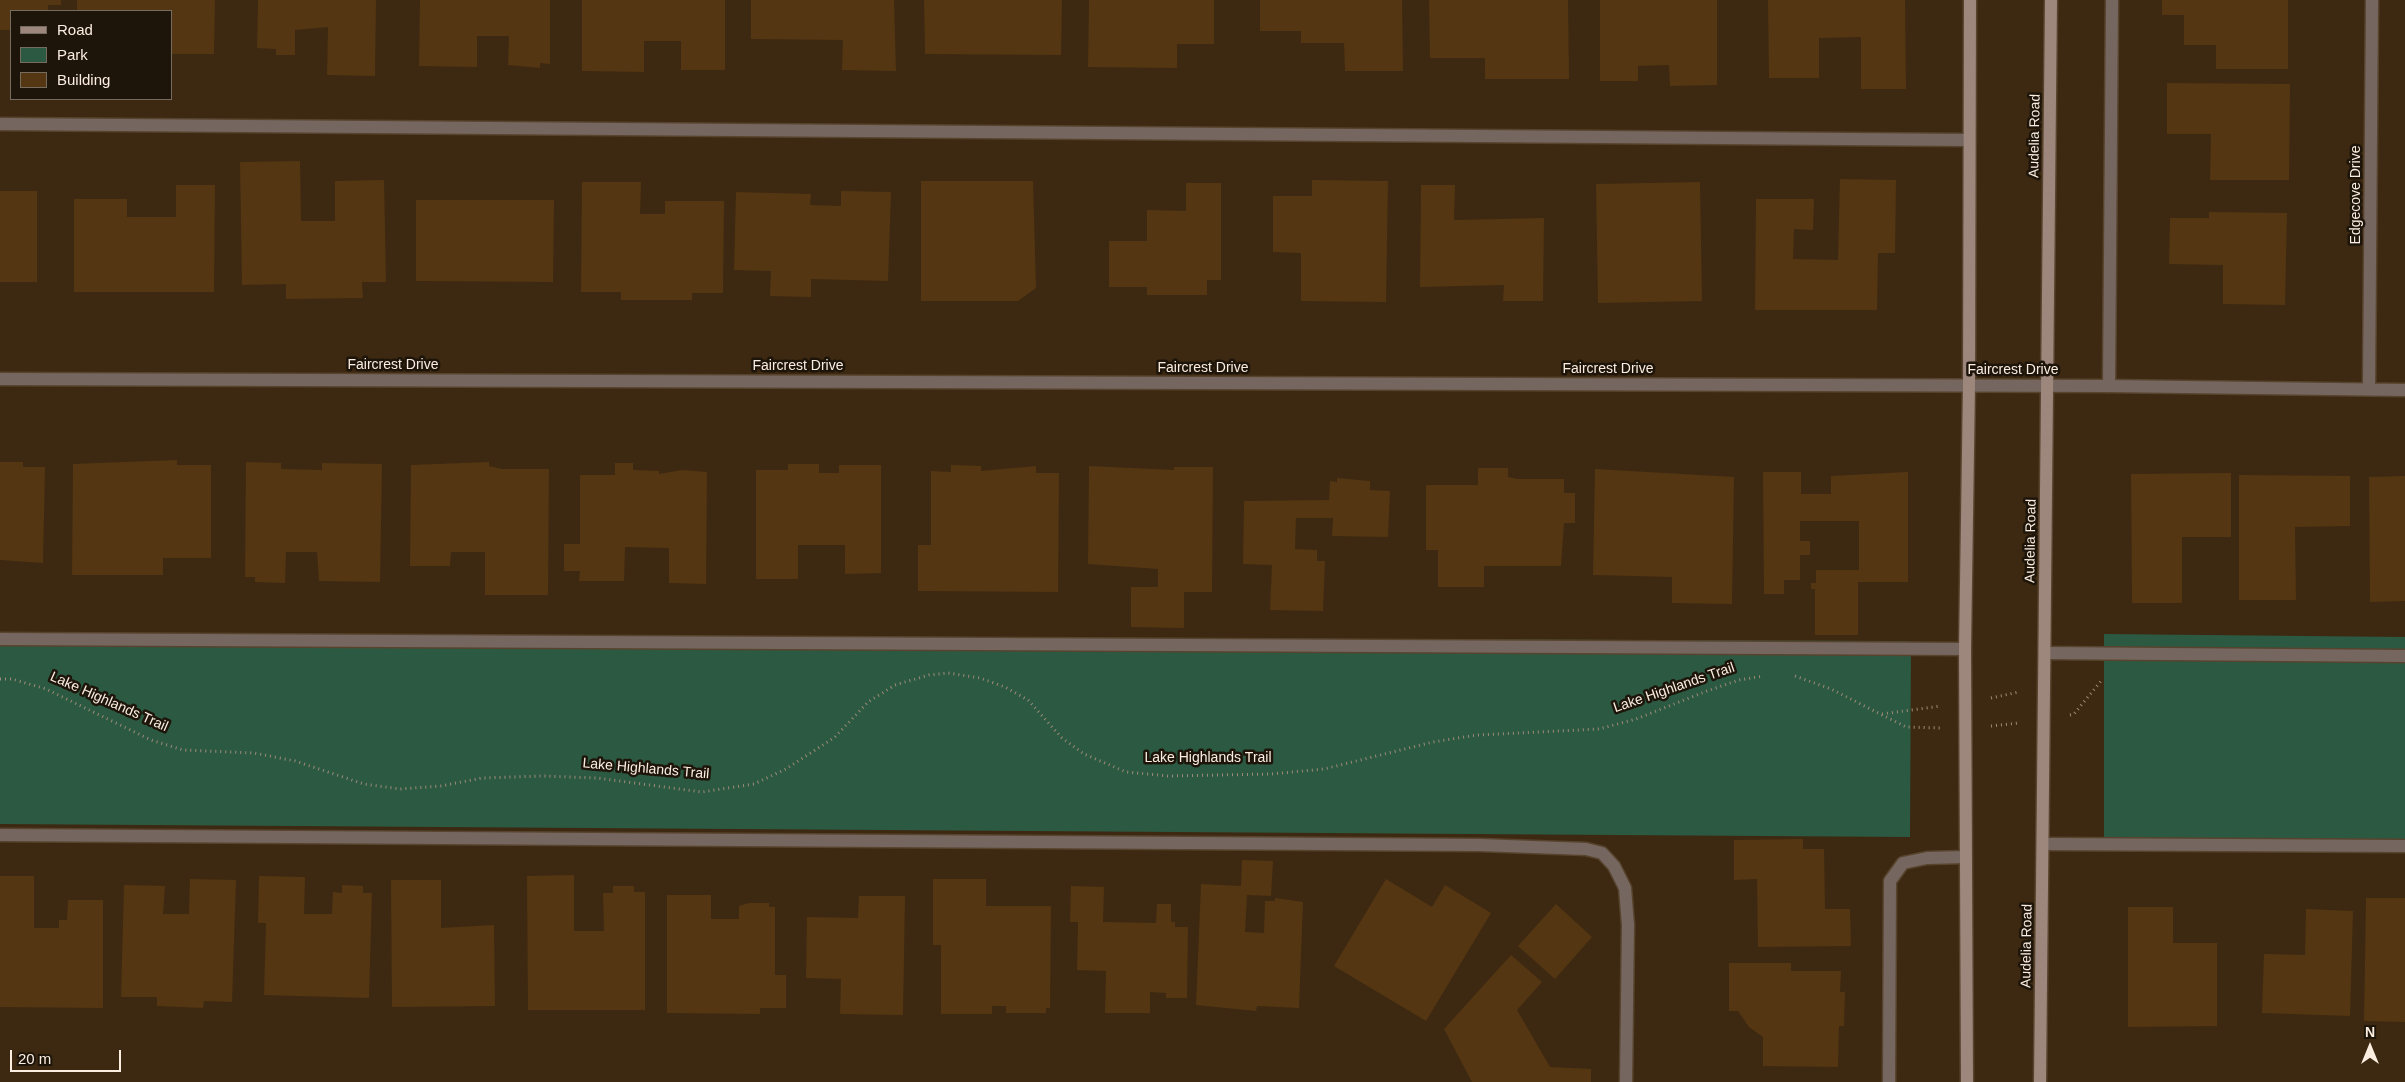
<!DOCTYPE html>
<style>
body{margin:0}
#map{position:relative;width:2405px;height:1082px;overflow:hidden;background:#3d2911;font-family:Arial,sans-serif}
canvas{display:block}
.legend{position:absolute;left:10px;top:10px;width:162px;height:90px;box-sizing:border-box;background:#1d140a;border:1px solid #766b5f;margin:0;padding:6px 9px;list-style:none;font-size:15px;color:#fbeddf}
.legend li{display:flex;align-items:center;gap:10px;height:25px}
.legend b{width:25px;border:1px solid #766b5f}
.north{position:absolute;left:2345px;top:1022px;width:50px;height:50px;-webkit-text-stroke:4px #1d140a;paint-order:stroke;rotate:0deg;font-size:14px;font-weight:700;line-height:20px;text-align:center;color:#fbeddf}
.north::after{content:'';display:block;margin:auto;width:18px;height:22px;background:#fbeddf;clip-path:polygon(50% 0,100% 100%,50% 72%,0 100%)}
.scale{position:absolute;left:10px;top:1050px;width:111px;height:22px;box-sizing:border-box;border:2px solid #fbeddf;border-top:0;padding-left:6px;font-size:15px;line-height:18px;white-space:nowrap;color:#fbeddf;-webkit-text-stroke:4px #1d140a;paint-order:stroke}
</style>
<div id="map">
<canvas width="2405" height="1082"></canvas>
<ul class="legend">
<li><b style="height:6px;background:#9d867c"></b>Road</li>
<li><b style="height:14px;background:#2c5942"></b>Park</li>
<li><b style="height:14px;background:#543612"></b>Building</li>
</ul>
<div class="north">N</div>
<div class="scale">20 m</div>
</div>
<script>
const g = document.querySelector('canvas').getContext('2d');
g.lineJoin = 'round';
function fill(path, color) {
  g.fillStyle = color;
  g.fill(path, 'evenodd');
}
function shape(rows) {
  const path = new Path2D();
  for (const r of rows) {
    path.moveTo(r[0], r[1]);
    for (let i = 2; i < r.length; i += 2) path.lineTo(r[i], r[i + 1]);
  }
  return path;
}
function stroke(path, color, width, dash) {
  g.strokeStyle = color;
  g.lineWidth = width;
  g.lineCap = dash ? 'butt' : 'round';
  g.setLineDash(dash || []);
  g.stroke(path);
}
function write(font, color, halo, rows, align = 'center') {
  g.font = font + ' Arial,sans-serif';
  g.lineWidth = 5;
  g.setLineDash([]);
  g.textBaseline = 'middle';
  g.strokeStyle = halo;
  g.fillStyle = color;
  for (const [text, x, y, turn = 0] of rows) {
    g.save();
    g.translate(x, y);
    g.rotate((+turn || 0) * Math.PI / 180);
    g.textAlign = isNaN(turn) ? turn : align;
    if (halo) g.strokeText(text, 0, 0);
    g.fillText(text, 0, 0);
    g.restore();
  }
}
fill(shape([
 [0,634,1911,641,1910,837,0,824],
 [2104,634,2405,637,2405,848,2104,847]
]), '#2c5942');
fill(shape([
 [0,0,61,0,61,5,48,5,48,11,11,11,11,30,0,30],
 [77,0,215,0,214,54,171,54,171,11,77,11],
 [258,0,376,0,375,76,327,75,328,27,295,30,295,55,276,55,276,49,257,48],
 [420,0,550,0,550,64,540,63,540,68,508,65,509,36,477,36,477,67,419,66],
 [582,0,725,0,725,70,681,70,681,41,644,41,644,72,582,71],
 [751,0,894,0,896,71,842,70,843,40,751,39],
 [924,0,1062,0,1061,55,925,54],
 [1089,0,1214,0,1214,44,1177,44,1177,68,1088,67],
 [1260,0,1402,0,1403,71,1345,71,1344,43,1301,43,1301,31,1260,31],
 [1429,0,1568,0,1569,79,1485,79,1485,58,1430,58],
 [1600,0,1717,0,1717,85,1670,86,1669,65,1638,66,1638,81,1600,81],
 [1768,0,1905,0,1906,89,1861,89,1861,37,1819,38,1819,78,1769,78],
 [2162,0,2288,0,2288,69,2216,69,2216,45,2184,45,2184,15,2162,15],
 [2167,83,2290,84,2289,180,2210,180,2211,134,2167,134],
 [300,161,301,221,335,221,335,181,384,180,386,282,362,282,363,298,286,299,286,284,242,285,240,162],
 [1840,179,1896,180,1895,253,1878,253,1877,310,1755,310,1756,199,1814,199,1813,230,1794,229,1793,259,1838,260],
 [1312,180,1388,181,1386,302,1301,301,1301,253,1273,252,1273,196,1312,196],
 [921,181,1033,181,1036,288,1018,301,921,301],
 [582,182,641,182,640,214,665,214,665,201,724,201,723,293,692,293,692,300,621,300,621,292,581,292],
 [1700,182,1702,301,1598,303,1596,184],
 [1186,183,1221,183,1221,280,1207,280,1207,295,1147,295,1147,287,1109,287,1109,241,1147,241,1147,210,1186,211],
 [176,185,215,185,214,292,74,292,74,199,127,199,127,217,176,217],
 [1421,185,1455,185,1454,220,1544,218,1543,301,1503,301,1504,285,1420,287],
 [0,191,37,191,37,282,0,282],
 [841,191,891,192,888,281,811,279,811,297,770,296,771,271,734,270,736,192,811,194,810,205,841,206],
 [416,200,554,200,553,282,416,281],
 [2209,212,2287,213,2285,305,2223,304,2223,265,2169,264,2170,218,2209,218],
 [177,460,177,465,211,465,211,558,163,558,163,575,72,575,73,464],
 [0,462,23,462,23,467,45,467,43,563,0,560],
 [246,462,281,463,281,469,322,470,322,463,382,464,380,582,319,581,317,552,286,552,285,583,255,582,255,577,245,577],
 [489,462,489,466,502,469,549,469,548,595,485,595,485,552,451,552,450,566,410,566,411,465],
 [615,463,633,463,633,470,659,471,659,474,682,470,707,472,706,584,669,583,669,548,625,547,624,581,579,581,580,571,564,571,564,544,580,544,580,475,615,475],
 [788,464,819,464,819,473,839,473,839,465,881,465,881,573,845,574,845,545,798,545,798,579,756,579,756,470,788,470],
 [951,465,981,466,981,471,1036,466,1036,473,1059,473,1058,592,918,591,918,545,931,545,931,471,951,472],
 [1089,466,1174,470,1174,467,1213,467,1212,592,1184,592,1184,628,1131,627,1131,587,1158,587,1158,569,1088,564],
 [1478,468,1508,468,1508,477,1517,479,1564,479,1564,493,1575,493,1575,523,1564,523,1561,566,1484,566,1484,587,1438,587,1438,550,1426,550,1426,485,1478,485],
 [1595,469,1734,477,1732,604,1672,603,1672,577,1593,575],
 [1763,472,1801,472,1801,494,1831,494,1831,476,1908,472,1908,582,1858,582,1858,635,1815,635,1815,589,1811,589,1811,583,1816,583,1816,570,1859,570,1859,521,1800,521,1800,541,1810,541,1810,555,1800,555,1800,580,1784,580,1784,594,1764,594],
 [2231,473,2231,537,2182,537,2182,603,2132,603,2131,474],
 [2239,475,2350,476,2350,526,2295,527,2296,600,2239,600],
 [2405,476,2405,601,2370,602,2369,477],
 [1337,478,1370,481,1370,490,1390,491,1388,537,1332,536,1333,518,1296,518,1295,549,1317,550,1317,561,1325,561,1323,611,1270,610,1272,565,1243,564,1244,501,1329,500,1330,481,1337,482],
 [1803,839,1803,849,1824,849,1825,909,1850,909,1851,946,1758,947,1757,879,1734,880,1734,840],
 [1242,860,1273,861,1271,896,1247,895,1245,932,1264,933,1265,901,1275,901,1275,898,1303,902,1299,1008,1257,1006,1256,1011,1196,1005,1201,884,1241,886],
 [574,875,574,931,604,931,603,893,613,893,613,886,634,886,634,892,645,892,645,1010,528,1010,527,876],
 [0,876,34,876,34,928,59,928,59,920,67,920,68,900,103,900,103,1008,0,1007],
 [259,876,305,877,304,914,332,914,333,892,342,893,342,885,363,886,363,893,372,893,369,998,264,995,266,923,258,923],
 [190,879,236,880,232,1002,204,1001,203,1008,157,1006,157,997,121,997,124,885,165,886,163,914,189,914],
 [933,879,986,879,986,906,1051,906,1050,1008,1046,1008,1046,1013,1006,1013,1006,1006,992,1006,992,1014,941,1014,941,945,933,945],
 [1386,879,1432,907,1445,885,1491,913,1426,1021,1334,966],
 [391,880,441,880,441,928,494,925,495,1006,392,1007],
 [1071,886,1104,887,1103,922,1156,923,1157,904,1171,904,1171,922,1175,922,1175,927,1188,927,1187,998,1166,998,1166,993,1150,992,1150,1013,1105,1013,1106,971,1077,970,1078,922,1070,922],
 [667,895,711,895,711,919,739,919,739,906,749,903,769,903,769,907,775,907,775,975,786,975,786,1008,760,1008,760,1014,667,1013],
 [859,896,905,896,903,1015,840,1014,841,979,806,978,807,917,858,918],
 [2366,898,2405,898,2405,1022,2364,1021],
 [1556,904,1592,937,1555,979,1518,946],
 [2128,907,2173,907,2173,943,2217,943,2217,1026,2128,1027],
 [2306,909,2353,911,2350,1016,2262,1013,2264,954,2305,955],
 [1511,955,1542,982,1517,1010,1550,1067,1591,1069,1591,1082,1472,1082,1444,1029],
 [1729,963,1791,963,1791,971,1841,971,1840,992,1845,992,1844,1026,1839,1026,1838,1067,1763,1066,1763,1037,1749,1027,1738,1011,1729,1011]
]), '#543612');
const service = shape([
 [0,124,1968,140],
 [2109,386,2112,0],
 [0,639,1965,649],
 [2045,653,2405,656],
 [0,835,1480,845,1586,849,1602,853,1614,866,1625,888,1628,925,1626,1082],
 [2043,844,2405,846]
]);
const minor = shape([
 [0,379,2109,386,2405,390],
 [2369,389,2372,0],
 [1889,1082,1890,881,1903,863,1927,858,1965,857]
]);
const secondary = shape([
 [1967,1082,1965,649,1969,385,1970,0],
 [2040,1082,2051,0]
]);
stroke(service, '#58442e', 15);
stroke(minor, '#58442e', 15);
stroke(secondary, '#58442e', 15);
stroke(shape([
 [1795,676,1831,689,1906,727,1940,728],
 [0,679,12,679,46,689,151,740,183,750,254,753,295,761,364,784,400,789,441,786,482,778,543,776,597,778,702,792,754,784,786,769,835,737,868,702,895,685,929,675,948,673,980,678,1005,687,1028,700,1062,738,1084,754,1126,772,1168,776,1271,774,1324,769,1433,742,1477,735,1599,729,1636,719,1707,691,1739,680,1764,676],
 [1991,698,2019,692],
 [1882,714,1941,706],
 [2070,715,2074,714,2101,681],
 [1991,726,2019,723]
]), '#9c8b78', 3, [1, 4]);
stroke(service, '#756760', 12);
stroke(minor, '#756760', 12);
stroke(secondary, '#9d867c', 12);
write('14px', '#fbeddf', '#1d140a', [
 ["Audelia Road",2035,136,-89],
 ["Edgecove Drive",2356,195,-90],
 ["Faircrest Drive",393,365],
 ["Faircrest Drive",798,366],
 ["Faircrest Drive",1203,368],
 ["Faircrest Drive",1608,369],
 ["Faircrest Drive",2013,370],
 ["Audelia Road",2031,541,-89],
 ["Lake Highlands Trail",1674,688,-19],
 ["Lake Highlands Trail",109,702,24],
 ["Lake Highlands Trail",1208,758],
 ["Lake Highlands Trail",646,769,5],
 ["Audelia Road",2027,946,-89]
]);
</script>
